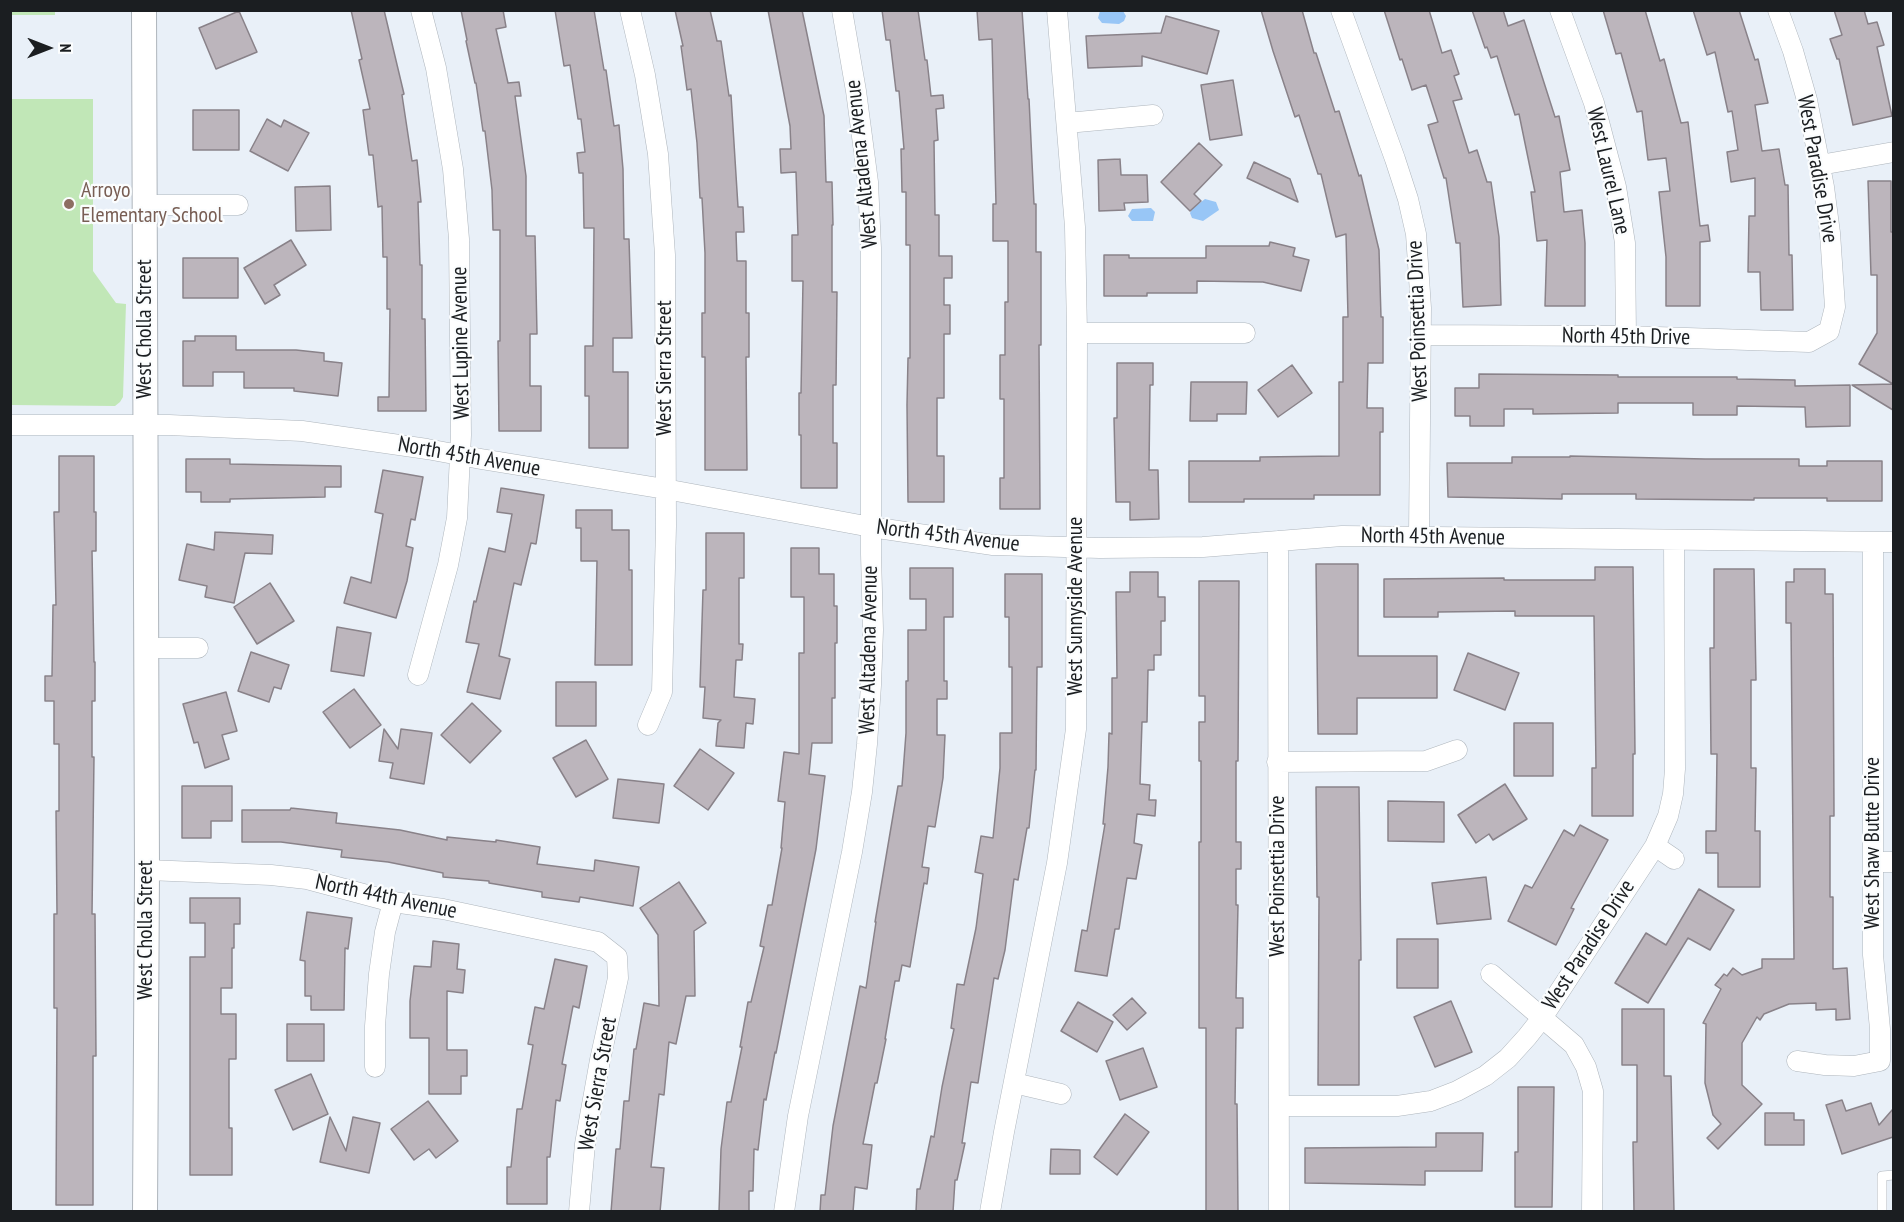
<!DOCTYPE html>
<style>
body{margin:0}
#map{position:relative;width:1904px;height:1222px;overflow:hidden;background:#e9f0f8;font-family:"PT Sans Narrow",sans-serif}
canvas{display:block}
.frame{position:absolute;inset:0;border:12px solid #1b1e21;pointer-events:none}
.north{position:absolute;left:18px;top:18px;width:60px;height:60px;-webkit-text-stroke:4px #fbfdfe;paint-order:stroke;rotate:90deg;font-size:16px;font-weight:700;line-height:24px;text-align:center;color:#1b1e21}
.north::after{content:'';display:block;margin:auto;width:21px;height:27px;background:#1b1e21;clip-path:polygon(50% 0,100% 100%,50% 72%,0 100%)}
</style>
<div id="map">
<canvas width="1904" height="1222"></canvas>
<div class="frame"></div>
<div class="north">N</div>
</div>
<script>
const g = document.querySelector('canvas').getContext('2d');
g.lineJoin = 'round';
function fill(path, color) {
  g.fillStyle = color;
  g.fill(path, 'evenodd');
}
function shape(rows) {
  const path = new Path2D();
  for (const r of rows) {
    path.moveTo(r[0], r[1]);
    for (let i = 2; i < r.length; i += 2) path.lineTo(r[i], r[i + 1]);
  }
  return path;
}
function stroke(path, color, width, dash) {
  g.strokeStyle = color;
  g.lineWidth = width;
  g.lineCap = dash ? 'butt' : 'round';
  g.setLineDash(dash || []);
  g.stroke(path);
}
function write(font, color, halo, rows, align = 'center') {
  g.font = font + ' "PT Sans Narrow",sans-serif';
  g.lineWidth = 4.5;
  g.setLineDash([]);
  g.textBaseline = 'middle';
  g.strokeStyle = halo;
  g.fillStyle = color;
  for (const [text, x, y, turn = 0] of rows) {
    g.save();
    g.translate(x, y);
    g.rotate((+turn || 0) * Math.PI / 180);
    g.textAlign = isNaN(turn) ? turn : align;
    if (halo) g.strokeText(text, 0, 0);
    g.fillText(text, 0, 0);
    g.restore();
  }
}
fill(shape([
 [11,10,55,11,55,15,11,15],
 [10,99,93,99,93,271,116,303,126,304,123,397,120,402,115,406,11,405]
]), '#c1e7b7');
fill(shape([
 [1100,11,1123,11,1126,16,1124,21,1119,24,1102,23,1098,18],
 [1205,199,1216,202,1219,210,1203,221,1192,218,1190,213,1192,209],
 [1151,208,1155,212,1153,221,1132,221,1128,216,1132,209]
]), '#98c6f6');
const building = shape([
 [351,10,384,10,404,94,402,95,412,161,417,160,421,202,418,202,420,265,422,265,422,319,425,319,426,411,378,411,378,397,389,397,390,309,387,309,387,257,383,257,382,206,378,207,373,155,369,155,363,110,370,109,359,60,362,59,351,10],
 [461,10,503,10,506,27,496,29,508,83,519,82,521,96,515,96,526,176,526,236,535,236,537,334,530,334,530,386,541,386,541,431,499,431,498,341,500,341,500,230,493,230,492,190,485,131,483,131,476,83,475,83,466,41,467,40,461,10],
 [555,10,594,10,604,70,606,70,614,126,619,125,623,169,624,239,629,239,632,338,613,338,613,372,628,372,628,448,589,448,589,396,585,396,585,346,593,346,594,228,584,228,583,173,579,173,577,153,585,152,581,119,578,119,570,65,564,66,555,10],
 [675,10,710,10,717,41,721,41,729,96,731,95,738,207,743,207,744,232,736,232,737,261,746,261,746,313,749,313,749,357,746,357,747,470,705,470,705,357,702,357,702,313,705,313,705,253,702,198,700,198,697,143,691,89,687,90,681,46,683,46,675,10],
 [768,10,802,10,824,116,826,182,832,182,833,225,832,225,832,292,837,292,836,385,833,385,833,443,837,443,837,488,801,488,801,435,799,435,799,393,801,393,803,281,792,281,792,235,798,235,796,172,781,173,780,149,791,149,790,126,768,10],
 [882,10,918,10,925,60,927,60,931,96,943,95,944,108,936,109,938,140,934,141,935,215,939,215,939,256,952,256,952,278,944,278,944,305,950,305,950,334,944,334,944,398,937,398,937,456,944,456,944,502,908,502,907,405,908,358,910,358,910,245,906,245,906,192,902,192,901,149,904,149,899,91,896,91,890,40,886,40,882,10],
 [977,10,1022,10,1028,99,1029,99,1034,204,1036,204,1036,252,1041,252,1041,345,1039,345,1040,509,1000,509,1000,478,1004,478,1004,399,1000,399,1000,355,1005,355,1005,302,1008,302,1008,241,993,241,993,204,996,204,992,39,979,40,977,10],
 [1261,10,1302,10,1314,53,1316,53,1335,112,1339,111,1359,176,1361,175,1379,250,1381,317,1383,317,1383,363,1368,363,1367,408,1383,408,1383,432,1380,432,1380,495,1314,495,1314,499,1244,499,1244,502,1189,502,1189,461,1260,461,1260,457,1339,456,1339,382,1343,382,1343,317,1348,317,1346,234,1336,237,1321,174,1318,174,1299,115,1295,117,1273,51,1261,10],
 [1384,10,1429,10,1442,53,1451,50,1459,74,1454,76,1462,99,1453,101,1469,153,1477,150,1487,182,1491,182,1499,237,1501,305,1463,307,1460,243,1456,243,1446,178,1444,178,1428,125,1438,122,1426,85,1412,90,1402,59,1400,60,1384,10],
 [1472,10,1503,10,1508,26,1524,20,1555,117,1559,116,1570,170,1560,172,1564,212,1582,210,1585,243,1585,306,1545,306,1547,240,1537,241,1531,192,1535,192,1519,114,1515,115,1497,56,1491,58,1487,47,1485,48,1472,10],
 [1603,10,1645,10,1660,61,1664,59,1681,123,1688,122,1700,226,1708,225,1710,241,1700,242,1700,306,1666,306,1666,257,1659,192,1670,191,1666,158,1648,160,1642,111,1637,112,1621,53,1616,54,1603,10],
 [1693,10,1739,10,1755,60,1758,59,1768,103,1755,105,1762,151,1779,149,1785,185,1788,185,1789,255,1792,255,1793,310,1761,310,1760,272,1748,272,1749,216,1755,216,1755,178,1731,182,1727,152,1738,150,1732,111,1728,112,1715,52,1707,55,1693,10],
 [1834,10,1864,10,1868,24,1877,22,1884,45,1877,47,1892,116,1853,125,1839,59,1837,59,1830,39,1842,35,1834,10],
 [239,11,257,52,216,69,199,28,239,11],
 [1166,16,1219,31,1207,74,1142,56,1142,66,1088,68,1086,36,1161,33,1166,16],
 [1233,80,1242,135,1210,140,1201,85,1233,80],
 [193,110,239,110,239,150,193,150,193,110],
 [267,119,281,127,284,120,309,133,288,171,250,151,267,119],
 [1199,143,1222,165,1194,194,1201,201,1190,211,1161,182,1199,143],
 [1120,159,1121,175,1147,175,1148,202,1124,203,1125,210,1099,211,1098,160,1120,159],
 [1254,162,1290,179,1298,202,1247,178,1254,162],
 [1868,181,1891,181,1891,232,1893,232,1893,384,1859,364,1877,333,1877,275,1871,275,1868,181],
 [330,186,331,230,296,231,295,187,330,186],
 [291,240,306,265,274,285,280,295,265,304,244,268,291,240],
 [1270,242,1295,248,1293,256,1309,260,1301,291,1263,282,1197,281,1197,293,1147,293,1147,296,1104,296,1104,255,1129,255,1129,258,1206,258,1206,246,1269,246,1270,242],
 [183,258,238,258,238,298,183,298,183,258],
 [195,336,236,336,236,350,296,350,324,353,324,361,342,363,338,396,294,391,294,388,244,388,244,372,213,372,213,386,183,386,183,341,195,341,195,336],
 [1117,363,1153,363,1153,385,1150,385,1149,470,1158,470,1159,519,1130,520,1130,502,1116,502,1114,418,1117,418,1117,363],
 [1292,365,1312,393,1278,417,1258,390,1292,365],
 [1479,374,1618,375,1618,377,1737,377,1737,379,1795,380,1795,386,1850,385,1850,426,1806,427,1805,407,1737,406,1737,415,1693,415,1693,403,1618,403,1618,413,1533,414,1533,409,1504,409,1504,426,1470,426,1470,416,1455,416,1455,388,1479,388,1479,374],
 [1191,382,1247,382,1246,414,1217,414,1217,421,1190,421,1191,382],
 [1893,384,1893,410,1852,385,1893,384],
 [59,456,94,456,94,512,96,512,96,551,92,551,94,662,95,662,95,701,92,701,92,757,94,757,92,914,95,914,96,1056,93,1056,93,1205,56,1205,57,1008,54,1008,54,914,57,914,56,811,59,811,59,744,54,744,54,701,45,701,45,676,52,676,53,605,56,605,54,512,59,512,59,456],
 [1570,456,1705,459,1799,459,1799,466,1827,466,1827,461,1882,461,1882,501,1827,501,1827,498,1754,498,1754,500,1636,499,1636,494,1562,494,1562,499,1448,497,1447,463,1512,463,1512,457,1570,457,1570,456],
 [186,459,230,459,230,464,341,466,341,487,325,487,325,497,230,499,230,502,201,502,201,492,186,492,186,459],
 [383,470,423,477,415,520,411,519,406,546,413,548,407,581,396,618,344,603,351,577,371,583,383,514,375,512,383,470],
 [501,488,544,495,536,544,531,543,521,585,514,583,499,656,510,659,500,699,467,692,479,644,466,642,474,601,476,602,489,548,505,552,512,514,497,512,501,488],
 [576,510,612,510,612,530,629,530,629,570,632,570,632,665,595,665,597,561,581,561,581,528,576,528,576,510],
 [215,532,273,535,272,554,245,553,234,603,205,597,207,586,179,580,187,544,214,550,215,532],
 [706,533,744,533,744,578,739,578,739,644,743,644,742,660,736,660,734,697,755,699,753,724,746,723,744,748,716,746,718,723,721,720,703,718,705,687,700,687,703,590,706,590,706,533],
 [791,548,819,548,819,574,834,574,834,606,837,606,837,643,835,643,835,698,832,698,832,743,812,743,809,774,825,776,816,849,776,1053,775,1052,766,1100,764,1099,758,1150,754,1149,753,1191,749,1191,749,1212,719,1212,721,1149,727,1102,731,1102,742,1047,740,1047,748,1002,751,1002,764,947,760,946,768,905,772,905,782,848,781,848,785,802,778,801,784,752,799,754,799,653,804,653,804,597,791,597,791,548],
 [1316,564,1358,564,1358,656,1437,656,1437,698,1357,698,1357,734,1318,734,1316,564],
 [1595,567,1633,567,1635,754,1633,754,1633,816,1592,816,1592,768,1596,768,1594,616,1515,616,1515,611,1438,612,1438,617,1384,617,1384,579,1504,578,1504,580,1595,580,1595,567],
 [910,568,953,568,953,617,944,617,944,681,947,681,947,699,937,699,937,735,945,735,943,778,935,827,928,826,922,867,929,868,927,884,924,883,910,967,902,965,899,981,895,981,885,1039,886,1039,877,1083,875,1083,863,1144,872,1145,867,1189,855,1187,853,1212,820,1212,821,1195,825,1195,833,1126,860,986,866,988,876,922,875,922,898,786,902,786,906,733,906,681,908,681,908,630,926,630,926,599,910,599,910,568],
 [1714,569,1754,569,1756,680,1751,680,1751,768,1756,768,1755,831,1760,831,1760,887,1718,887,1718,853,1706,853,1706,831,1716,831,1717,754,1711,754,1710,648,1714,648,1714,569],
 [1794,569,1825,569,1825,594,1833,594,1834,816,1830,816,1830,897,1833,897,1833,969,1847,968,1850,1019,1836,1020,1836,1009,1816,1010,1816,1003,1789,1004,1764,1014,1760,1020,1757,1017,1742,1043,1742,1085,1762,1104,1718,1149,1707,1138,1721,1124,1713,1115,1705,1083,1706,1024,1703,1023,1721,989,1715,985,1724,974,1727,976,1733,968,1742,975,1762,968,1762,959,1794,959,1791,623,1786,623,1786,582,1794,582,1794,569],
 [1130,572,1158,572,1158,597,1165,597,1165,621,1161,621,1161,655,1154,655,1154,670,1148,670,1147,722,1142,722,1140,784,1150,785,1149,800,1156,800,1155,816,1137,814,1134,843,1142,845,1136,879,1127,878,1119,929,1115,929,1107,976,1075,971,1082,930,1087,931,1105,824,1103,824,1108,767,1109,733,1112,734,1112,678,1117,678,1116,592,1130,592,1130,572],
 [1005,574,1042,574,1042,667,1037,667,1036,770,1035,770,1029,828,1027,828,1018,880,1014,879,1005,950,998,979,994,978,978,1083,971,1082,962,1143,965,1143,957,1180,955,1180,953,1212,916,1212,917,1189,920,1189,931,1136,934,1137,942,1087,954,1029,951,1028,957,984,964,985,976,928,983,874,975,872,981,836,993,838,1000,768,1000,733,1012,733,1012,667,1009,667,1009,617,1005,617,1005,574],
 [1199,581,1239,581,1238,761,1236,761,1236,842,1241,842,1241,869,1236,869,1236,905,1238,905,1236,998,1243,998,1243,1028,1236,1028,1235,1104,1237,1104,1238,1212,1206,1212,1206,1028,1199,1028,1199,842,1201,842,1201,761,1199,761,1199,722,1205,722,1205,696,1199,696,1199,581],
 [270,583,294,621,257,644,234,607,270,583],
 [337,627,371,633,364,676,331,671,337,627],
 [251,652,289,665,281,689,274,687,269,702,238,691,251,652],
 [1468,653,1519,673,1505,710,1454,690,1468,653],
 [556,682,596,682,596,726,556,726,556,682],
 [354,689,381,725,350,748,323,712,354,689],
 [226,692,237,731,222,735,229,759,205,768,198,742,194,743,183,704,226,692],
 [472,703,501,731,470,763,441,735,472,703],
 [1514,723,1553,723,1553,776,1514,776,1514,723],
 [384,729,398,749,401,729,432,733,424,784,390,778,393,763,379,761,384,729],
 [586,740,608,779,576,797,553,758,586,740],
 [700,749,734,773,708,810,674,786,700,749],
 [618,779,664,784,659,823,613,818,618,779],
 [1505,784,1527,819,1493,840,1489,834,1476,843,1458,815,1505,784],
 [182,786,232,786,232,821,211,821,211,838,182,838,182,786],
 [1316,787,1359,787,1361,960,1359,960,1359,1085,1318,1085,1319,897,1317,897,1316,787],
 [1388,801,1444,802,1444,842,1388,841,1388,801],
 [291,808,337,813,336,823,400,830,447,840,447,837,496,842,496,840,540,847,537,864,594,871,595,860,639,867,633,906,580,897,579,902,542,897,542,892,489,883,489,881,443,877,443,873,388,862,341,857,342,850,281,842,242,842,242,810,290,810,291,808],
 [1580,825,1608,840,1571,908,1574,909,1556,945,1508,921,1525,885,1532,888,1564,830,1574,836,1580,825],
 [1486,877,1491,919,1437,924,1432,883,1486,877],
 [679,882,706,923,694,931,695,996,686,996,676,1044,669,1042,664,1095,659,1094,651,1167,664,1168,660,1212,611,1212,616,1149,620,1149,624,1101,629,1101,634,1049,636,1049,644,1003,659,1006,658,935,640,908,679,882],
 [1699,889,1734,910,1710,950,1688,938,1648,1003,1615,983,1646,933,1666,945,1699,889],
 [190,898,240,898,240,924,234,924,234,948,232,948,232,988,221,988,221,1014,236,1014,236,1059,229,1059,229,1128,232,1128,232,1175,190,1175,190,957,205,957,205,923,190,923,190,898],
 [307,912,352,918,348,949,345,948,344,1010,311,1010,311,996,305,996,305,961,300,960,307,912],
 [1397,939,1438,939,1438,988,1397,988,1397,939],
 [433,941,459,944,457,969,465,970,463,993,447,991,447,1050,467,1050,467,1076,461,1076,461,1094,429,1094,429,1038,410,1038,410,1001,414,966,431,967,433,941],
 [555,959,587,966,579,1008,573,1006,562,1064,566,1065,560,1101,556,1100,550,1157,547,1157,547,1204,507,1204,507,1167,511,1167,517,1109,522,1109,533,1045,528,1044,535,1007,544,1009,555,959],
 [1132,998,1146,1013,1127,1030,1113,1015,1132,998],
 [1451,1001,1472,1052,1435,1067,1414,1017,1451,1001],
 [1078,1002,1113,1022,1097,1052,1061,1031,1078,1002],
 [1622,1009,1664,1009,1664,1076,1671,1076,1674,1212,1634,1212,1633,1142,1637,1142,1637,1065,1622,1065,1622,1009],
 [287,1024,324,1024,324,1061,287,1061,287,1024],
 [1143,1048,1157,1087,1120,1100,1106,1061,1143,1048],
 [311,1074,328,1114,293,1130,275,1090,311,1074],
 [1518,1087,1554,1087,1552,1207,1515,1207,1515,1152,1518,1152,1518,1087],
 [1842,1100,1846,1111,1871,1103,1879,1125,1893,1109,1893,1137,1842,1154,1826,1105,1842,1100],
 [428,1101,458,1141,436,1158,429,1149,414,1160,391,1129,428,1101],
 [1765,1113,1794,1113,1794,1120,1804,1120,1804,1145,1765,1145,1765,1113],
 [1125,1114,1149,1132,1117,1175,1094,1157,1125,1114],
 [330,1117,346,1151,353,1117,380,1123,369,1173,320,1162,330,1117],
 [1436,1133,1483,1133,1482,1171,1425,1171,1425,1185,1305,1183,1305,1148,1436,1147,1436,1133],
 [1051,1149,1080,1150,1080,1174,1050,1174,1051,1149]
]);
fill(building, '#bcb5bc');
stroke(building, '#898289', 1.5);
const service = shape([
 [1882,1212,1882,1176,1894,1175]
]);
const minor = shape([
 [630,10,645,75,658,154,665,255,666,526,662,692,648,725],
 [1341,10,1395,159,1408,199,1416,234,1421,308,1419,536],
 [1560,10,1594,103,1616,187,1625,243,1626,336],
 [1067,123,1153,115],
 [1820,165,1894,152],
 [144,205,238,205],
 [1077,333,1245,333],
 [1421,335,1626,336,1809,342,1829,331,1835,307,1830,233,1824,187,1807,100,1793,51,1778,10],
 [10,425,169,425,302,431,427,449,481,459,665,489,871,527,993,545,1100,548,1203,547,1342,536,1894,542],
 [1278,541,1279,1212],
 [146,648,198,648],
 [418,675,448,565,457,518,461,435,459,239,453,169,436,68,421,10],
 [1277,762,1426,761,1457,750],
 [1655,846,1674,859],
 [1873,862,1894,862],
 [147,870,271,875,307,879,393,902,443,909,598,942,617,957,618,978,600,1060,585,1144,579,1212],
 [1491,974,1574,1045,1586,1067,1593,1091,1592,1212],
 [1797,1061,1825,1065,1854,1066,1880,1061,1880,1029,1873,955,1873,542],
 [375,1067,375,1026,379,974,385,932,393,902],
 [1014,1083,1061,1094],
 [1279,1106,1397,1106,1431,1101,1457,1091,1485,1076,1508,1058,1527,1037,1542,1018,1655,846,1668,816,1673,794,1675,769,1674,540],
 [784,1212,798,1116,852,852,862,792,867,744,871,685,873,630,871,554,871,248,868,182,856,91,842,10],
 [990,1212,1004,1132,1057,863,1076,729,1077,333,1075,227,1057,10]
]);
const tertiary = shape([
 [144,10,147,870,145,1212]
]);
stroke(service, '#aeb5bc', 10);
stroke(minor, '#aeb5bc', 21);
stroke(tertiary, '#aeb5bc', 26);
stroke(service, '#fff', 9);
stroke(minor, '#fff', 20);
stroke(tertiary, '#fff', 24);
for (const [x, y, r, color] of [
 [69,204,6,"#8d6e63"]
]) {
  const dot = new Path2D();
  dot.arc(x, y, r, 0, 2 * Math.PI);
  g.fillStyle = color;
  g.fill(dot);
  stroke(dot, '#fbfdfe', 2);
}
write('22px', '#1b1e21', '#fbfdfe', [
 ["West Altadena Avenue",862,164,-96],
 ["West Paradise Drive",1817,169,80],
 ["West Laurel Lane",1608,171,77],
 ["West Poinsettia Drive",1418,321,-92],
 ["West Cholla Street",145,329,-90],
 ["North 45th Drive",1626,337,1],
 ["West Lupine Avenue",461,343,-91],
 ["West Sierra Street",665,368,-90],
 ["North 45th Avenue",469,457,10],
 ["North 45th Avenue",948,536,7],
 ["North 45th Avenue",1433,537,1],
 ["West Sunnyside Avenue",1076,606,-90],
 ["West Altadena Avenue",869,650,-89],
 ["West Shaw Butte Drive",1873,843,-90],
 ["West Poinsettia Drive",1278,876,-90],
 ["North 44th Avenue",386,897,12],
 ["West Cholla Street",146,930,-90],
 ["West Paradise Drive",1589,945,-57],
 ["West Sierra Street",598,1084,-80]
]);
write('22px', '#785e54', '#fbfdfe', [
 ["Arroyo",81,191],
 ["Elementary School",81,216]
], 'left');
</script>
